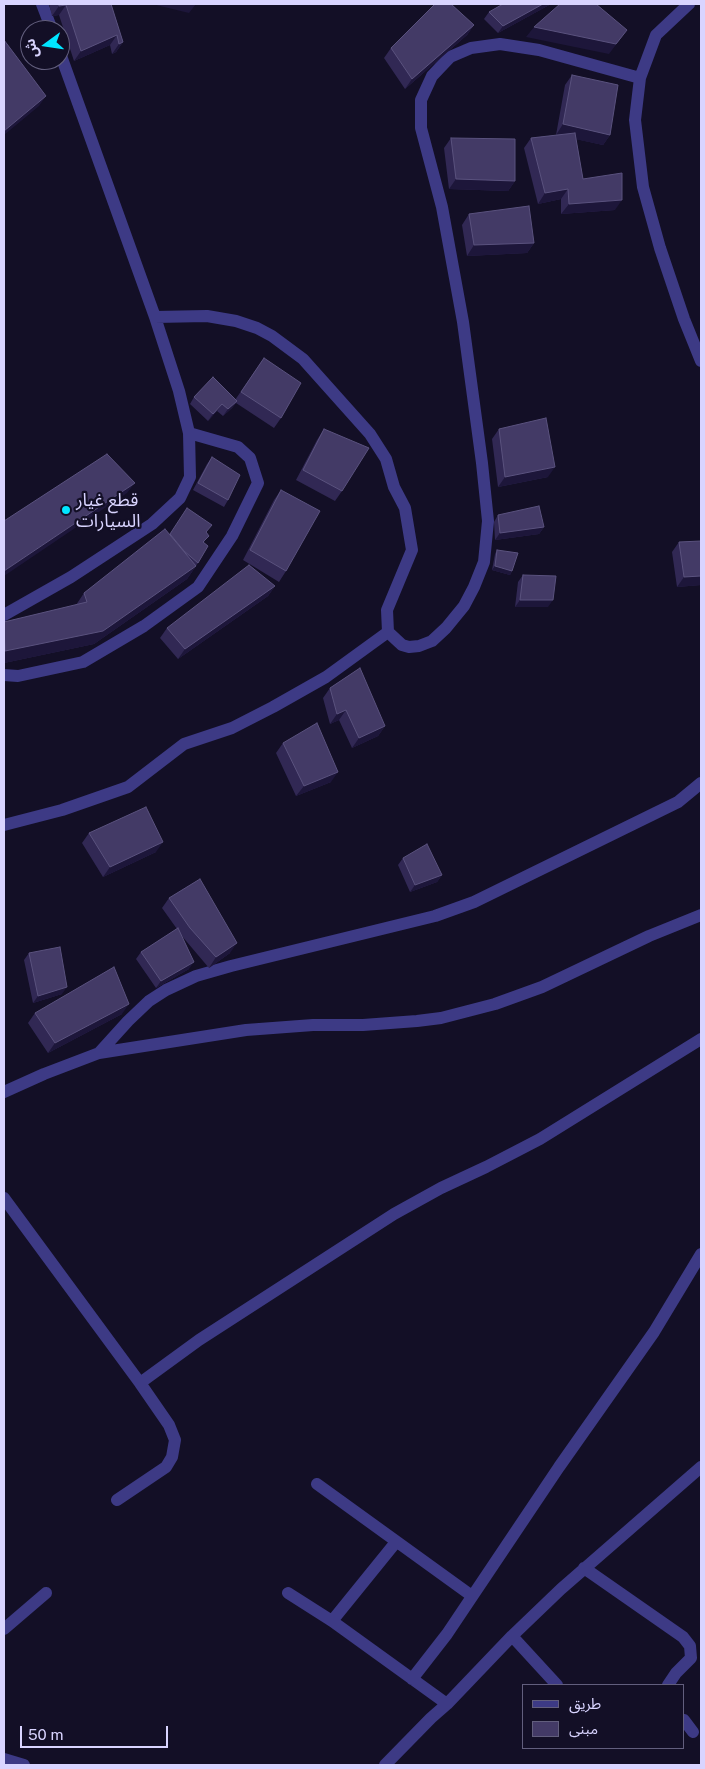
<!DOCTYPE html>
<meta charset="utf-8">
<style>
body{margin:0}
#map{position:relative;width:705px;height:1769px;overflow:hidden;background:#130f26;font-family:"Public Sans","Noto Sans Arabic",sans-serif}
canvas{display:block}
.frame{position:absolute;inset:0;border:5px solid #d9d4ff;pointer-events:none}
.legend{position:absolute;left:522px;top:1684px;width:162px;height:65px;box-sizing:border-box;background:#130f26;border:1px solid #625e7d;margin:0;padding:6px 9px;list-style:none;font-size:15px;color:#d9d4ff}
.legend li{display:flex;align-items:center;gap:10px;height:25px}
.legend b{width:25px;border:1px solid #625e7d}
.north{position:absolute;left:20px;top:20px;width:50px;height:50px;box-sizing:border-box;background:#130f26;border:1px solid #625e7d;border-radius:50%;rotate:256deg;font-size:14px;font-weight:700;line-height:20px;text-align:center;color:#d9d4ff}
.north::after{content:'';display:block;margin:auto;width:18px;height:22px;background:#00e5ff;clip-path:polygon(50% 0,100% 100%,50% 72%,0 100%)}
.scale{position:absolute;left:20px;top:1726px;width:148px;height:22px;box-sizing:border-box;border:2px solid #d9d4ff;border-top:0;padding-left:6px;font-size:15px;line-height:18px;white-space:nowrap;color:#d9d4ff;-webkit-text-stroke:4px #130f26;paint-order:stroke}
</style>
<div id="map">
<canvas width="705" height="1769"></canvas>
<div class="frame"></div>
<ul class="legend">
<li><b style="height:6px;background:#3d3a85"></b>طريق</li>
<li><b style="height:14px;background:#433a66"></b>مبنى</li>
</ul>
<div class="north">ش</div>
<div class="scale">50 m</div>
</div>
<script>
const g = document.querySelector('canvas').getContext('2d');
g.lineJoin = 'round';
function shape(rows) {
  const path = new Path2D();
  for (const r of rows) {
    path.moveTo(r[0], r[1]);
    for (let i = 2; i < r.length; i += 2) path.lineTo(r[i], r[i + 1]);
  }
  return path;
}
function stroke(path, color, width, dash) {
  g.strokeStyle = color;
  g.lineWidth = width;
  g.lineCap = dash ? 'butt' : 'round';
  g.setLineDash(dash || []);
  g.stroke(path);
}
function fill(path, color) {
  g.fillStyle = color;
  g.fill(path, 'evenodd');
}
function write(font, color, halo, rows, align = 'center') {
  g.font = font + ' "Public Sans","Noto Sans Arabic",sans-serif';
  g.lineWidth = 4.5;
  g.setLineDash([]);
  g.textBaseline = 'middle';
  g.strokeStyle = halo;
  g.fillStyle = color;
  for (const [text, x, y, turn = 0] of rows) {
    g.save();
    g.translate(x, y);
    g.rotate((+turn || 0) * Math.PI / 180);
    g.textAlign = isNaN(turn) ? turn : align;
    if (halo) g.strokeText(text, 0, 0);
    g.fillText(text, 0, 0);
    g.restore();
  }
}
stroke(shape([
 [42,4,52,30],
 [689,4,656,35,640,78,635,120,643,187,660,248,684,319,701,361],
 [155,317,207,316,236,321,257,328,272,336,303,359,370,434,386,459,394,487,405,508,412,550,387,610,388,632,402,645,409,647,419,646,432,641,446,628,464,606,474,587,484,562,488,521,482,463,463,322,442,207,421,128,421,100,432,76,450,57,471,48,500,44,539,50,640,78],
 [4,615,71,577,152,524,180,498,190,477,189,433,179,391,155,317,60,53],
 [4,675,18,676,83,662,144,626,198,587,232,536,258,483,250,458,238,447,189,433],
 [4,825,62,810,128,787,184,744,232,728,273,707,326,677,388,632],
 [99,1053,128,1021,149,1001,166,990,196,976,231,966,435,916,474,902,678,802,701,783],
 [4,1092,44,1074,99,1053,246,1030,313,1025,363,1025,417,1021,441,1018,495,1004,542,987,649,936,701,915],
 [4,1198,140,1383,169,1425,175,1440,172,1457,166,1467,117,1500],
 [140,1383,199,1340,394,1214,441,1188,486,1167,540,1139,701,1039],
 [317,1484,472,1596],
 [584,1568,683,1637,690,1646,691,1658,676,1673,668,1685],
 [288,1593,332,1621,447,1704],
 [332,1621,396,1542],
 [4,1629,46,1593],
 [512,1636,557,1685],
 [412,1679,447,1634,559,1467,654,1332,701,1254],
 [684,1720,693,1732],
 [4,1759,24,1765],
 [385,1765,431,1718,447,1704,512,1636,561,1589,701,1467]
]), '#3d3a85', 12);
fill(shape([
 [49,4,111,4,123,42,116,52,112,54,110,45,74,61,59,15,52,16],
 [551,4,498,33,484,19,489,12],
 [474,25,467,35,405,89,384,58,391,48],
 [572,75,610,135,603,145,576,139,583,179,615,210,561,214,561,199,538,204,524,148,531,138,558,135,556,135,565,85],
 [451,138,515,181,508,191,449,189,444,148],
 [469,214,534,243,527,253,467,256,462,225],
 [264,358,281,418,274,428,236,403,232,408,223,416,217,411,208,421,190,404,194,397,235,400],
 [324,429,342,491,335,501,296,480,317,440],
 [499,429,548,477,498,487,492,439],
 [212,457,228,500,224,507,193,490,207,464],
 [281,490,286,571,279,582,243,560,274,500],
 [498,515,544,527,539,534,495,540,494,522],
 [206,533,204,543,198,563,187,579,94,644,4,663,4,622,76,605,84,593,170,534],
 [679,542,701,585,677,587,672,552],
 [497,550,512,571,510,575,492,570,495,554],
 [523,575,548,607,515,607,518,582],
 [275,586,268,596,178,659,160,638,167,628],
 [330,688,385,726,378,736,352,748,339,720,330,724,323,698],
 [283,743,331,782,296,796,276,753],
 [89,833,156,852,103,877,82,843],
 [403,858,442,875,437,882,410,892,398,865],
 [169,898,230,953,209,968,181,935,189,969,156,988,136,959,141,952,177,929,162,908],
 [29,953,62,994,33,1003,24,960],
 [35,1013,122,1014,48,1053,28,1023]
]), '#312854');
fill(shape([
 [152,4,196,4,189,13],
 [543,4,551,4,498,33,503,26],
 [66,5,59,15,52,16,59,6],
 [474,25,467,35,405,89,412,79],
 [534,27,627,30,609,54,526,37],
 [117,35,110,45,74,61,81,51],
 [123,42,116,52,112,54,119,44],
 [46,96,39,106,4,135,4,131],
 [563,124,610,135,603,145,556,135],
 [456,179,515,181,508,191,449,189],
 [568,189,561,199,538,204,545,193],
 [622,200,615,210,561,214,569,204],
 [534,243,527,253,467,256,474,245],
 [237,401,232,408,223,416,228,409],
 [222,404,217,411,208,421,213,414],
 [555,467,548,477,498,487,505,477],
 [135,483,127,493,4,576,4,571],
 [544,527,539,534,495,540,500,533],
 [196,566,187,579,94,644,4,663,4,653,5,651],
 [495,566,512,571,510,575,492,570],
 [701,576,701,585,677,587,684,577],
 [275,586,268,596,178,659,185,649],
 [520,600,553,600,548,607,515,607],
 [346,710,339,720,330,724,337,714],
 [385,726,378,736,352,748,359,738],
 [338,772,331,782,296,796,304,786],
 [163,842,156,852,103,877,110,867],
 [442,875,437,882,410,892,415,885],
 [237,943,230,953,209,968,216,957],
 [194,962,189,969,156,988,161,981],
 [67,987,62,994,33,1003,38,996],
 [129,1004,122,1014,48,1053,55,1043]
]), '#1d163a');
const building = shape([
 [59,4,111,4,123,42,119,44,117,35,81,51,66,5,59,6,59,4],
 [435,4,451,4,474,25,412,79,391,48,435,4],
 [503,4,543,4,503,26,489,12,503,4],
 [560,4,596,4,627,30,616,44,534,27,560,4],
 [4,40,46,96,4,131,4,40],
 [572,75,618,85,610,135,563,124,572,75],
 [575,133,583,179,622,173,622,200,569,204,568,189,545,193,531,138,575,133],
 [451,138,515,139,515,181,456,179,451,138],
 [529,206,534,243,474,245,469,214,529,206],
 [264,358,301,383,281,418,241,392,264,358],
 [213,377,237,401,228,409,222,404,213,414,194,397,213,377],
 [546,418,555,467,505,477,499,429,546,418],
 [324,429,369,448,342,491,303,470,324,429],
 [107,454,135,483,4,571,4,521,107,454],
 [212,457,240,475,228,500,198,483,212,457],
 [281,490,320,511,286,571,250,550,281,490],
 [539,506,544,527,500,533,498,515,539,506],
 [187,508,212,525,206,532,209,536,203,542,208,546,198,563,184,551,170,534,187,508],
 [165,529,196,566,103,631,5,651,4,622,87,602,84,593,165,529],
 [701,541,701,576,684,577,679,542,701,541],
 [497,550,518,553,512,571,495,566,497,550],
 [249,565,275,586,185,649,167,628,249,565],
 [523,575,556,576,553,600,520,600,523,575],
 [360,668,385,726,359,738,346,710,337,714,330,688,360,668],
 [317,723,338,772,304,786,283,743,317,723],
 [146,807,163,842,110,867,89,833,146,807],
 [427,844,442,875,415,885,403,858,427,844],
 [200,879,237,943,216,957,190,928,169,898,200,879],
 [178,928,194,962,161,981,141,952,178,928],
 [60,947,67,987,38,996,29,953,60,947],
 [114,967,129,1004,55,1043,35,1013,114,967]
]);
fill(building, '#433a66');
stroke(building, '#5a527e', 1);
for (const [x, y, r, color] of [
 [66,510,5,"#00e5ff"]
]) {
  const dot = new Path2D();
  dot.arc(x, y, r, 0, 2 * Math.PI);
  g.fillStyle = color;
  g.fill(dot);
  stroke(dot, '#130f26', 2);
}
write('18px', '#d9d4ff', '#130f26', [
 ["قطع غيار",76,500],
 ["السيارات",76,521]
], 'left');
</script>
